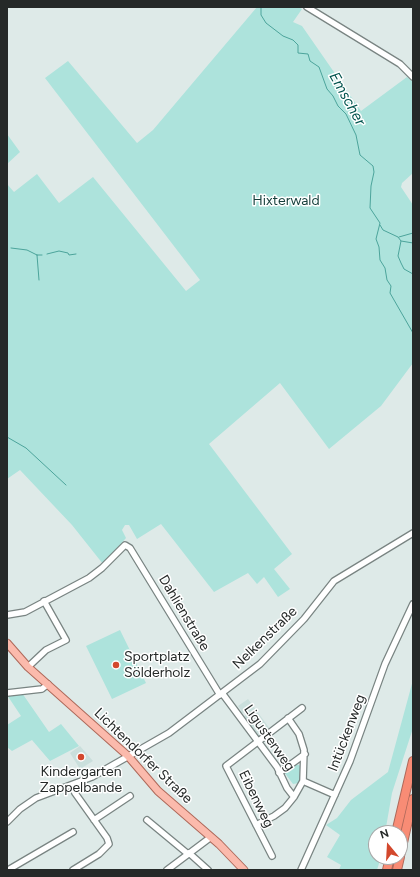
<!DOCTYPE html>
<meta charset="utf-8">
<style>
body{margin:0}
#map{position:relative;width:420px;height:877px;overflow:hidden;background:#deeae8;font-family:Figtree,sans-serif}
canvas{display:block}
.frame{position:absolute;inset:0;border:8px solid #252928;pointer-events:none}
.north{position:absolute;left:368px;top:825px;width:40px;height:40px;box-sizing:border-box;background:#fff;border:1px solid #a8a9a9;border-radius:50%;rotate:342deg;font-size:11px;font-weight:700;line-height:16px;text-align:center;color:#252928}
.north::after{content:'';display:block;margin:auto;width:14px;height:18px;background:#d3482d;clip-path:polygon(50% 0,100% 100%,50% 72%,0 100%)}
</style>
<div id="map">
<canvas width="420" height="877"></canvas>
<div class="frame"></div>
<div class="north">N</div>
</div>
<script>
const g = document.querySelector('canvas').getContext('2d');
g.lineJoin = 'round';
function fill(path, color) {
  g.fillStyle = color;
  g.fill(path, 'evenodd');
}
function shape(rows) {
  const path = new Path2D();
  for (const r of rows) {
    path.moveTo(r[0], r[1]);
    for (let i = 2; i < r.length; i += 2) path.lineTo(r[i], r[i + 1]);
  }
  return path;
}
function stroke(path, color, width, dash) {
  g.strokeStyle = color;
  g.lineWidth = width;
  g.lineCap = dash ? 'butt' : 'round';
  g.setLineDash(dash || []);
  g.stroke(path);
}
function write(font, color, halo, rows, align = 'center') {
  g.font = font + ' Figtree,sans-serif';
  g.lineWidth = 3;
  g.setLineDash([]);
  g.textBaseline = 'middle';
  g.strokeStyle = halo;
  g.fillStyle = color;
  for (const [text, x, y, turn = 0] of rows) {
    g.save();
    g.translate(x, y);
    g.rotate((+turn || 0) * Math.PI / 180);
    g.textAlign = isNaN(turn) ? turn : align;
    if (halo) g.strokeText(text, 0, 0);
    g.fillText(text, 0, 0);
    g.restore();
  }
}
fill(shape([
 [248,699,270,729,261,736,257,736,247,722,249,721,243,717,246,715,244,712,241,714,239,712,241,710,238,706],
 [80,746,93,761,80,769,70,753]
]), '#cadfdc');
fill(shape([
 [257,7,298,7,302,9,293,22,302,26,361,111,407,77,413,82,413,173,402,183,401,187,413,205,413,363,381,406,329,449,280,383,209,444,292,554,274,569,290,589,278,597,264,577,257,584,248,573,214,592,161,524,137,539,129,525,125,525,122,530,126,538,103,564,72,525,20,470,7,479,7,184,14,192,37,174,59,203,93,177,186,291,200,280,45,78,68,61,137,143,153,130],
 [7,134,20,152,7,164],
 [120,630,146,683,112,699,86,646],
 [413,680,413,728,392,793,385,833,376,833,376,857,381,857,377,870,339,870,341,865,327,857,340,835,326,825,337,818,351,800,388,772],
 [22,693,49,732,61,724,79,746,50,761,32,740,12,751,7,747,7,725,21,716,7,695],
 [294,764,299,765,303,769,299,783,293,784,284,772]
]), '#ade3dc');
stroke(shape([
 [261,7,261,15,266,23,283,36,293,40,298,45,298,53,308,54,310,61,319,67,327,89,333,96,338,106,346,114,356,135,360,155,373,166,374,172,371,186,370,208,380,223,376,239,379,247,380,260,385,268,387,280,391,286,390,293,413,333],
 [380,225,383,230,398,237,401,241,398,256,401,263,404,269,413,274],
 [399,237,413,233],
 [401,241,413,243],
 [11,248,27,250,37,255],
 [47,254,59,251,68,253,69,255,76,254],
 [37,255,39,280],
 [37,255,42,255],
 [7,437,26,448,66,485]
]), '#4ca49b', 1);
const minor = shape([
 [307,7,400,64,413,77],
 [7,615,25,612,89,578,102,568,125,545,130,548,220,695],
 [28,667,46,650,66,640,44,601],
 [7,693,42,689,48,684],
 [222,693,277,767,287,788,294,797],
 [279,773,305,754],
 [303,781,335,795],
 [72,785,75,793,107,838,109,844,99,854,73,870],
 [94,820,130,796],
 [147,820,188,854],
 [7,822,20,809,36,798,92,777,169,733,260,664,304,619,334,581,413,533],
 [256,825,274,816,285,808,294,797,303,781,304,750,299,734,288,718],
 [189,853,208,870],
 [272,856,226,766,302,708],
 [8,870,73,832],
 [167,870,211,837],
 [301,870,350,761,385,664,413,604]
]);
const major = shape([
 [7,643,28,667,128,756,158,791,219,844,244,870]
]);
const highway = shape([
 [396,833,413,761],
 [400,856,413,799],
 [387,870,390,857],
 [397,870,400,857]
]);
stroke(minor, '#798482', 8);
stroke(major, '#ae695a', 9);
stroke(highway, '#ae695a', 10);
stroke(minor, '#fff', 5.5);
stroke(major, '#fbbaac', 7);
stroke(highway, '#f88c75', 8);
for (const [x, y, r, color] of [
 [116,665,4,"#d3482d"],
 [81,757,4,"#d3482d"]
]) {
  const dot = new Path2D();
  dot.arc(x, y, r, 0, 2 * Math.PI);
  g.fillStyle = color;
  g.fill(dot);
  stroke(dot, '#fff', 1.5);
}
write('14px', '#153f3b', '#fff', [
 ["Hixterwald",286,201]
]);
write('14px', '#252928', '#fff', [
 ["Dahlienstraße",184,613,59],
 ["Nelkenstraße",265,638,-44],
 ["Intückenweg",347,733,-69],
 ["Ligusterweg",269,738,55],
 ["Lichtendorfer Straße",143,756,44],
 ["Eibenweg",256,799,64]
]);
write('14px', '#252928', '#fff', [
 ["Sportplatz",124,657],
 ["Sölderholz",124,673],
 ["Kindergarten",81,772,"center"],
 ["Zappelbande",81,788,"center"]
], 'left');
write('italic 15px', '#01534d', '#fff', [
 ["Emscher",347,99,61]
]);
</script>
